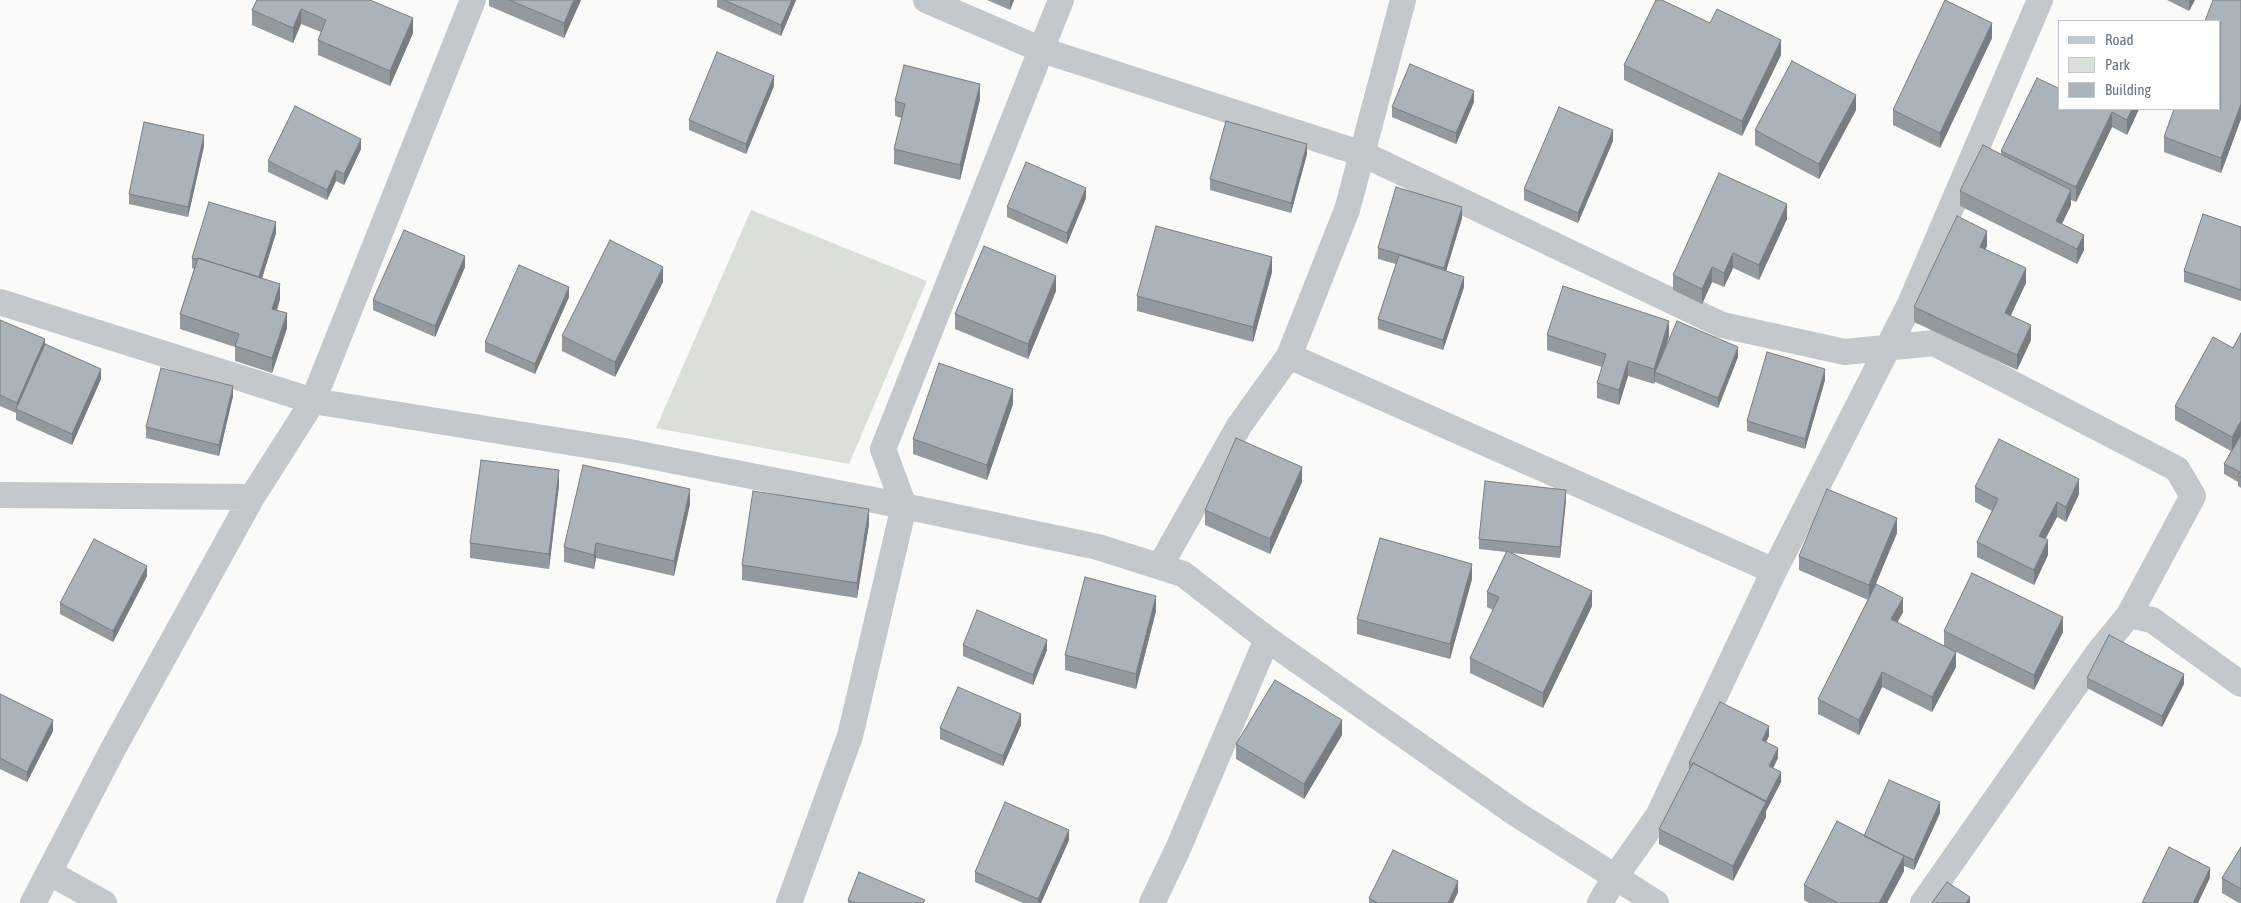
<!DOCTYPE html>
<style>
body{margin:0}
#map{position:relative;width:2241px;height:903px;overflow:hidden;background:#fafaf8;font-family:"Asap Condensed",sans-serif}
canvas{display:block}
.legend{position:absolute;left:2058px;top:20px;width:162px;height:90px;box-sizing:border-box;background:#fff;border:1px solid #c1c8cd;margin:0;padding:6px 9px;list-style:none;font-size:15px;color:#657683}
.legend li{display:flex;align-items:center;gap:10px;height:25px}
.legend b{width:25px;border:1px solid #c1c8cd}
</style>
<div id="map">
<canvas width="2241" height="903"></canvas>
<ul class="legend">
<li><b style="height:6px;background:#c3c8cc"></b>Road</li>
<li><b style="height:14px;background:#dadfd7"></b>Park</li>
<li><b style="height:14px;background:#aab3b9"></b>Building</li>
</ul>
</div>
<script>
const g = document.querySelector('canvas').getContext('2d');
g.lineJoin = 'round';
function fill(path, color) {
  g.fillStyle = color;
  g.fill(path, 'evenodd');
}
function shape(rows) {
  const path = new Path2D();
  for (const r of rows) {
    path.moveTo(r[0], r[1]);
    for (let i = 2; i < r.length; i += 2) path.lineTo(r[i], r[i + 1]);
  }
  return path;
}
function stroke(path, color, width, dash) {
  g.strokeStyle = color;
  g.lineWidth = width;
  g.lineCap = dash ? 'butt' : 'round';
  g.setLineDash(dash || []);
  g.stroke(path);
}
fill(shape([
 [751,210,927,281,849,464,656,428]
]), '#dadfd7');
stroke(shape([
 [926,0,1042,50,1363,154,1722,325,1845,352,1934,343,2177,469,2193,496,2129,615],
 [0,302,313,401,624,451,904,506,1098,547,1183,574,1267,639,1515,813,1656,903],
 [1289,356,1774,571],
 [0,495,252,497],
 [1160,566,1239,426,1289,356,1347,210,1403,0],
 [50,873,104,903],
 [33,903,113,749,252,497,313,401,473,0],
 [789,903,850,736,904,506,883,449,1061,0],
 [1152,903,1177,851,1267,639],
 [1600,903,1615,877,1658,816,1774,571,1909,306,2040,0],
 [1923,903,2098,653,2129,615,2152,620,2241,684]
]), '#c3c8cc', 26);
fill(shape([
 [370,0,413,33,390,86,318,55,318,40,321,32,301,24,293,43,252,25,252,10],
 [489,0,581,0,564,38,489,6],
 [717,0,796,0,781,36,717,7],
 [987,0,1014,0,1010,10],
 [2167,0,2195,0,2189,11],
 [2241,0,2241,119,2221,173,2164,152,2164,137],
 [1710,23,1781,55,1742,136,1624,80,1624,65],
 [1992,38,1940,148,1893,125,1893,110],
 [774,86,746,154,689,130,689,120],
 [980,99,960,180,894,164,894,149,902,118,895,116,895,101],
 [1474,102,1456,144,1392,117,1392,107],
 [2060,109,2139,109,2127,135,2112,127,2076,202,2071,200,2071,205,2062,224,2084,250,2077,264,1960,206,1960,191,2001,155,2001,151],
 [1856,110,1819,179,1755,145,1755,130],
 [1613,141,1578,223,1524,200,1524,189],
 [204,146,188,217,129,204,129,194],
 [361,149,344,185,336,181,327,200,268,172,268,161],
 [1307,154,1291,213,1210,190,1210,179],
 [1086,198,1067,244,1007,217,1007,207],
 [1462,218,1446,271,1464,287,1443,350,1378,329,1378,319,1396,264,1378,259,1378,248],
 [1787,219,1759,280,1733,268,1724,287,1712,282,1702,304,1673,290,1673,275],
 [2241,227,2241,301,2184,282,2184,271],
 [276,233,262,278,280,299,277,311,287,328,272,373,235,361,235,347,180,329,180,314,194,269,192,268,192,258],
 [1987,246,1985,249,2026,283,2010,315,2031,340,2017,370,1914,322,1914,307],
 [465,267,435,337,373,310,373,300],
 [1272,272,1253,342,1137,311,1137,296],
 [663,282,615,377,562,351,562,336],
 [1056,291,1028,359,955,329,955,314],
 [569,297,535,374,485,352,485,342],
 [0,320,101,379,72,445,16,420,16,413,0,406],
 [2241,333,2241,488,2238,486,2238,482,2224,474,2224,464,2231,451,2175,420,2175,406,2233,348],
 [1547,335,1669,336,1665,348,1738,357,1718,408,1655,382,1655,380,1654,384,1628,376,1619,405,1597,398,1597,383,1602,367,1547,350],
 [1825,380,1805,449,1747,431,1747,421],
 [233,396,219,456,146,438,146,427],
 [1013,404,987,480,913,454,913,439],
 [1302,482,1270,554,1205,525,1205,510],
 [559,485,549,569,470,558,470,543],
 [1975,487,2079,494,2066,522,2057,517,2045,539,2048,555,2034,585,1977,557,1977,542,1992,511,1975,502],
 [1566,500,1560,558,1512,553,1592,606,1543,708,1470,673,1470,658,1493,610,1487,607,1487,592,1506,552,1479,549,1479,539],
 [690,504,674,576,596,558,594,569,564,562,564,547],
 [869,524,857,598,742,580,742,565],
 [1897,533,1875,586,1903,612,1897,623,1956,667,1932,712,1882,687,1859,735,1818,714,1818,699,1868,600,1799,570,1799,556],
 [147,576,113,642,60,614,60,603],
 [1472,579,1450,659,1357,634,1357,619],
 [1156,611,1136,689,1065,670,1065,655],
 [1944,631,2063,632,2034,690,1944,646],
 [963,645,1047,650,1033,685,963,656],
 [2087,678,2184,684,2162,727,2087,688],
 [0,694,53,731,27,782,0,769],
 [1021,725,1003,766,940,739,940,728],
 [1342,735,1304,799,1236,759,1236,744],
 [1769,736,1766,742,1778,758,1773,768,1781,782,1766,811,1766,817,1733,881,1659,844,1659,829,1689,771,1689,763],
 [1940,813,1914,870,1904,866,1904,871,1887,903,1809,903,1804,900,1804,885,1864,836],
 [1069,840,1041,903,1023,903,975,882,975,872],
 [2241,847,2241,903,2239,903,2222,893,2222,878],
 [1458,892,1453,903,1369,903,1369,898],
 [848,900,925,903,848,903]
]), '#929a9f');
fill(shape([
 [574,0,581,0,564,38,564,23],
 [792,0,796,0,781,36,781,25],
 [1010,0,1014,0,1010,10],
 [2189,0,2195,0,2189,11],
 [301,9,301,24,293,43,293,28],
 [413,18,413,33,390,86,390,71],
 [1992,23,1992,38,1940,148,1940,133],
 [1781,40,1781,55,1742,136,1742,121],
 [774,76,774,86,746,154,746,144],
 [980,84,980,99,960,180,960,165],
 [1474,91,1474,102,1456,144,1456,133],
 [1856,95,1856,110,1819,179,1819,164],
 [2241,104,2241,119,2221,173,2221,158],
 [2132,109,2139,109,2127,135,2127,120],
 [2112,112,2112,127,2076,202,2076,187],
 [1613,130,1613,141,1578,223,1578,213],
 [204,135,204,146,188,217,188,207],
 [361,139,361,149,344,185,344,174],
 [1307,144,1307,154,1291,213,1291,203],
 [336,170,336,181,327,200,327,190],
 [1086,188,1086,198,1067,244,1067,233],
 [2071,190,2071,205,2056,236,2056,221],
 [1787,204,1787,219,1759,280,1759,265],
 [1462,207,1462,218,1444,278,1444,268],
 [276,222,276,233,259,288,259,277],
 [1987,231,1987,246,1980,262,1980,247],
 [2084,235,2084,250,2077,264,2077,249],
 [1733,253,1733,268,1724,287,1724,273],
 [465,256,465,267,435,337,435,326],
 [1272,257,1272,272,1253,342,1253,327],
 [663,267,663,282,615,377,615,362],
 [1712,267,1712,282,1702,304,1702,289],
 [2026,268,2026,283,2005,328,2005,313],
 [1056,276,1056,291,1028,359,1028,344],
 [1464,277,1464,287,1443,350,1443,340],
 [280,284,280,299,272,324,272,309],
 [569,287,569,297,535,374,535,364],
 [287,313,287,328,272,373,272,358],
 [1669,321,1669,336,1658,373,1655,372,1655,380,1654,384,1654,369],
 [2031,325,2031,340,2017,370,2017,355],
 [45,339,45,350,17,410,17,403],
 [1738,347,1738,357,1718,408,1718,398],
 [1628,361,1628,376,1619,405,1619,390],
 [101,369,101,379,72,445,72,434],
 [1825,369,1825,380,1805,449,1805,439],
 [233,386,233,396,219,456,219,445],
 [1013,389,1013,404,987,480,987,465],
 [2241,421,2241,436,2232,452,2232,437],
 [1302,467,1302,482,1270,554,1270,539],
 [559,470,559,485,549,569,549,554],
 [2079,479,2079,494,2066,522,2066,507],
 [690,489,690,504,674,576,674,561],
 [1566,490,1566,500,1560,558,1560,547],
 [2057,502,2057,517,2039,551,2039,536],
 [869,509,869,524,857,598,857,583],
 [1897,518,1897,533,1869,600,1869,585],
 [2048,540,2048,555,2034,585,2034,570],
 [596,543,596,558,594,569,594,555],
 [1472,564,1472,579,1450,659,1450,644],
 [147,566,147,576,113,642,113,631],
 [1592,591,1592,606,1543,708,1543,693],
 [1156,596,1156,611,1136,689,1136,674],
 [1903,598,1903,612,1891,634,1891,619],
 [2063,617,2063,632,2034,690,2034,675],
 [1047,640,1047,650,1033,685,1033,675],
 [1956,652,1956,667,1932,712,1932,697],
 [1882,672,1882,687,1859,735,1859,720],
 [2184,674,2184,684,2162,727,2162,716],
 [1021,714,1021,725,1003,766,1003,756],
 [53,720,53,731,27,782,27,772],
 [1342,720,1342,735,1304,799,1304,784],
 [1769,726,1769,736,1762,750,1762,740],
 [1778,748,1778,758,1769,776,1769,766],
 [1781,772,1781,782,1766,811,1766,817,1733,881,1733,866],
 [1940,802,1940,813,1914,870,1914,860],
 [1069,830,1069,840,1041,903,1038,903,1038,899],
 [1904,856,1904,871,1887,903,1879,903],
 [2210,868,2210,878,2198,903,2193,903],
 [1458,881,1458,892,1453,903,1448,903],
 [1970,897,1970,903,1966,903]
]), '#777d82');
const building = shape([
 [257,0,370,0,413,18,390,71,318,40,326,20,301,9,293,28,252,10,257,0],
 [509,0,574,0,564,23,509,0],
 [724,0,792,0,781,25,724,0],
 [1656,0,1662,0,1710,23,1717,9,1781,40,1742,121,1624,65,1656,0],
 [1945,0,1992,23,1940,133,1893,110,1945,0],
 [2213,0,2241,0,2241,104,2221,158,2164,137,2174,109,2220,109,2220,21,2205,21,2213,0],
 [717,52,774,76,746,144,689,120,717,52],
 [1792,61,1856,95,1819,164,1755,130,1792,61],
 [1410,64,1474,91,1456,133,1392,107,1410,64],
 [904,65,980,84,960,165,894,149,905,104,895,101,904,65],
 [2037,78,2060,89,2060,109,2132,109,2127,120,2112,112,2076,187,2001,151,2037,78],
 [295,106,361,139,344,174,336,170,327,190,268,161,295,106],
 [1559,107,1613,130,1578,213,1524,189,1559,107],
 [1226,121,1307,144,1291,203,1210,179,1226,121],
 [144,122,204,135,188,207,129,194,144,122],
 [1983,145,2071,190,2056,221,2084,235,2077,249,1960,191,1983,145],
 [1026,162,1086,188,1067,233,1007,207,1026,162],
 [1719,173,1787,204,1759,265,1733,253,1724,273,1712,267,1702,289,1673,275,1719,173],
 [1396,187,1462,207,1444,268,1378,248,1396,187],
 [209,202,276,222,259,277,198,258,197,259,192,258,209,202],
 [2203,214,2241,227,2241,290,2184,271,2203,214],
 [1957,216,1987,231,1980,247,2026,268,2005,313,2031,325,2017,355,1914,307,1957,216],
 [1156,226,1272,257,1253,327,1137,296,1156,226],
 [404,230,465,256,435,326,373,300,404,230],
 [610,240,663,267,615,362,562,336,610,240],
 [984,246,1056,276,1028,344,955,314,984,246],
 [1399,255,1464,277,1443,340,1378,319,1399,255],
 [198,258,280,284,272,309,287,313,272,358,235,346,239,334,180,314,198,258],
 [519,265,569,287,535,364,485,342,519,265],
 [1563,286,1669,321,1654,369,1628,361,1619,390,1597,383,1606,354,1547,335,1563,286],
 [0,320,45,339,17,403,0,395,0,320],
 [1677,321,1738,347,1718,398,1655,372,1677,321],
 [2241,333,2241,421,2232,437,2175,406,2213,337,2233,348,2241,333],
 [45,344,101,369,72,434,16,409,45,344],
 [1767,352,1825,369,1805,439,1747,421,1767,352],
 [939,363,1013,389,987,465,913,439,939,363],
 [161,368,233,386,219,445,146,427,161,368],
 [2241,435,2241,477,2238,476,2240,472,2224,464,2241,435],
 [1236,438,1302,467,1270,539,1205,510,1236,438],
 [1999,439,2079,479,2066,507,2057,502,2039,536,2048,540,2034,570,1977,542,1998,499,1975,487,1999,439],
 [481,460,559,470,549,554,470,543,481,460],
 [583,465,690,489,674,561,596,543,594,555,564,547,583,465],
 [1485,481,1566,490,1560,547,1479,539,1485,481],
 [1827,489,1897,518,1869,585,1799,556,1827,489],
 [753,491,869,509,857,583,742,565,753,491],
 [1380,538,1472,564,1450,644,1357,619,1380,538],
 [94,539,147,566,113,631,60,603,94,539],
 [1507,551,1592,591,1543,693,1470,658,1499,597,1487,592,1507,551],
 [1972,573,2063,617,2034,675,1944,631,1972,573],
 [1085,577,1156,596,1136,674,1065,655,1085,577],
 [1876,584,1903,598,1891,619,1956,652,1932,697,1882,672,1859,720,1818,699,1876,584],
 [977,610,1047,640,1033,675,963,645,977,610],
 [2109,635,2184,674,2162,716,2087,678,2109,635],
 [1275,680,1342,720,1304,784,1236,744,1275,680],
 [958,687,1021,714,1003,756,940,728,958,687],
 [0,694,53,720,27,772,0,758,0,694],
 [1720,702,1769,726,1762,740,1778,748,1769,766,1781,772,1766,801,1693,763,1692,765,1689,763,1720,702],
 [1693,763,1766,802,1733,866,1659,829,1693,763],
 [1889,780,1940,802,1914,860,1892,850,1864,836,1889,780],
 [1005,802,1069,830,1038,899,975,872,1005,802],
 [1837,821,1904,856,1879,903,1838,903,1804,885,1837,821],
 [2169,847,2210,868,2193,903,2142,903,2169,847],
 [2241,847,2241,889,2222,878,2241,847],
 [1393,850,1458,881,1448,903,1378,903,1369,898,1393,850],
 [859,872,925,900,923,903,855,903,848,900,859,872],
 [1947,882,1970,897,1966,903,1932,903,1947,882]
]);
fill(building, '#aab3b9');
stroke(building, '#777d82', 1);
</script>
